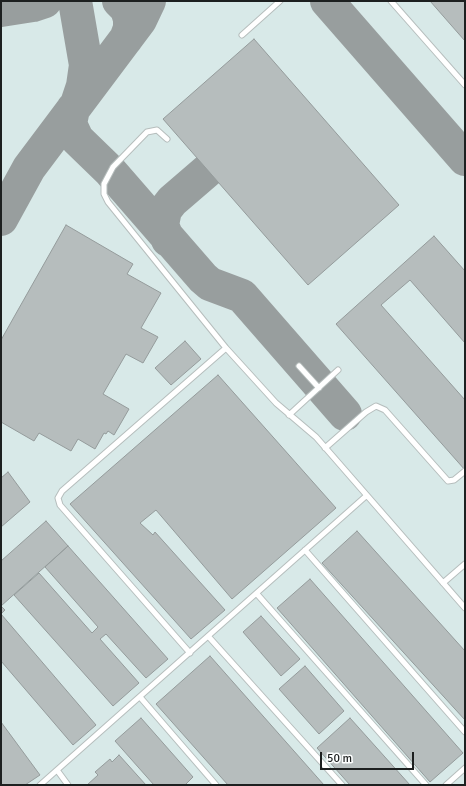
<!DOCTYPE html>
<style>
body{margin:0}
#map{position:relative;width:466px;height:786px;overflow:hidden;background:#ebf3f3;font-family:Signika,sans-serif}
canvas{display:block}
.frame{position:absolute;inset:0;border:2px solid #1d2020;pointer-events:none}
.scale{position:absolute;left:320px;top:752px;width:94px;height:18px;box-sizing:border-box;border:2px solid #1d2020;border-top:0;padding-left:5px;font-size:12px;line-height:14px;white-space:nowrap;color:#1d2020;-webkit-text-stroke:3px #fdffff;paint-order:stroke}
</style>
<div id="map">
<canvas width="466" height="786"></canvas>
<div class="frame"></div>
<div class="scale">50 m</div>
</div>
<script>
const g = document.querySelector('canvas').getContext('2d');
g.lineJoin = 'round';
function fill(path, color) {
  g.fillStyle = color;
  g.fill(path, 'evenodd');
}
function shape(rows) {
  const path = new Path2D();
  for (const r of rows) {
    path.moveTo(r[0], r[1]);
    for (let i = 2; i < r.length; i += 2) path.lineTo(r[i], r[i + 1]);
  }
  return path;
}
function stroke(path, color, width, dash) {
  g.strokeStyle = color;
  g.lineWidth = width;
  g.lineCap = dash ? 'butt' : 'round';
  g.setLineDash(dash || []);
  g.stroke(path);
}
fill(shape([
 [1,1,465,1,465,785,1,785]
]), '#d8e9e8');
stroke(shape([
 [75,1,86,65,83,86,78,101],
 [119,1,127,9,130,19,130,28,126,39],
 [327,1,465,159],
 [1,10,33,5,45,1],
 [73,109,70,124,77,139,110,171,203,278,210,284,242,296,345,414],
 [1,219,29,168,140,20,149,1],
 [168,240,162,225,165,210,172,201,208,170]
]), '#989e9e', 34);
const building = shape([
 [430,1,465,1,465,41,430,1],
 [254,39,399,205,308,285,163,119,254,39],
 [66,225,133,264,127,274,161,293,141,328,158,337,143,363,126,354,103,394,129,409,114,435,108,431,106,434,104,433,95,449,78,439,71,451,39,433,34,441,1,422,1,340,66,225],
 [434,236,465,271,465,343,410,280,381,305,465,400,465,470,336,324,434,236],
 [185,341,201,359,171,385,155,368,185,341],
 [218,375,336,508,232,599,156,510,140,523,153,535,155,532,225,610,191,639,70,504,218,375],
 [8,472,30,502,1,527,1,478,8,472],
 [46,521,68,546,1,606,1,561,46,521],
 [357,531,465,651,465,720,322,563,357,531],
 [68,546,168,659,146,678,106,634,100,639,139,683,113,706,14,595,39,573,92,633,98,627,45,567,68,546],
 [310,579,463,753,430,782,277,608,310,579],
 [1,606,5,610,1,614,1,606],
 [1,614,96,725,73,745,1,661,1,614],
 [261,616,300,659,281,676,243,632,261,616],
 [210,656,324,785,228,785,156,704,210,656],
 [305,666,344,711,319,734,279,689,305,666],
 [141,718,193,777,185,785,154,785,115,741,141,718],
 [350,718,410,785,350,785,317,748,350,718],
 [1,722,40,775,25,785,1,785,1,722],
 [119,755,146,785,87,785,98,775,95,772,110,759,112,762,119,755]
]);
fill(building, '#b6bdbd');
stroke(building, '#959c9c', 1);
const lane = shape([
 [391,1,465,85],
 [242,35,280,1],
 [167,139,157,130,147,132,113,167,104,184,104,194,108,202,226,348,276,403,316,437,465,608],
 [299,366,319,388],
 [289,415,338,370],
 [325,448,366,412,376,406,385,410,448,481,454,480,465,471],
 [305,550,465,732],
 [443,583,465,564],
 [257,594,426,785],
 [208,636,342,785],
 [190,653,60,505,58,498,62,491,226,348],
 [140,697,216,785],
 [57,770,68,785],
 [40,785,366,496],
 [446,785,465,768]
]);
stroke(lane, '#b6bebd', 7);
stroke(lane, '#fff', 5);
</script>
